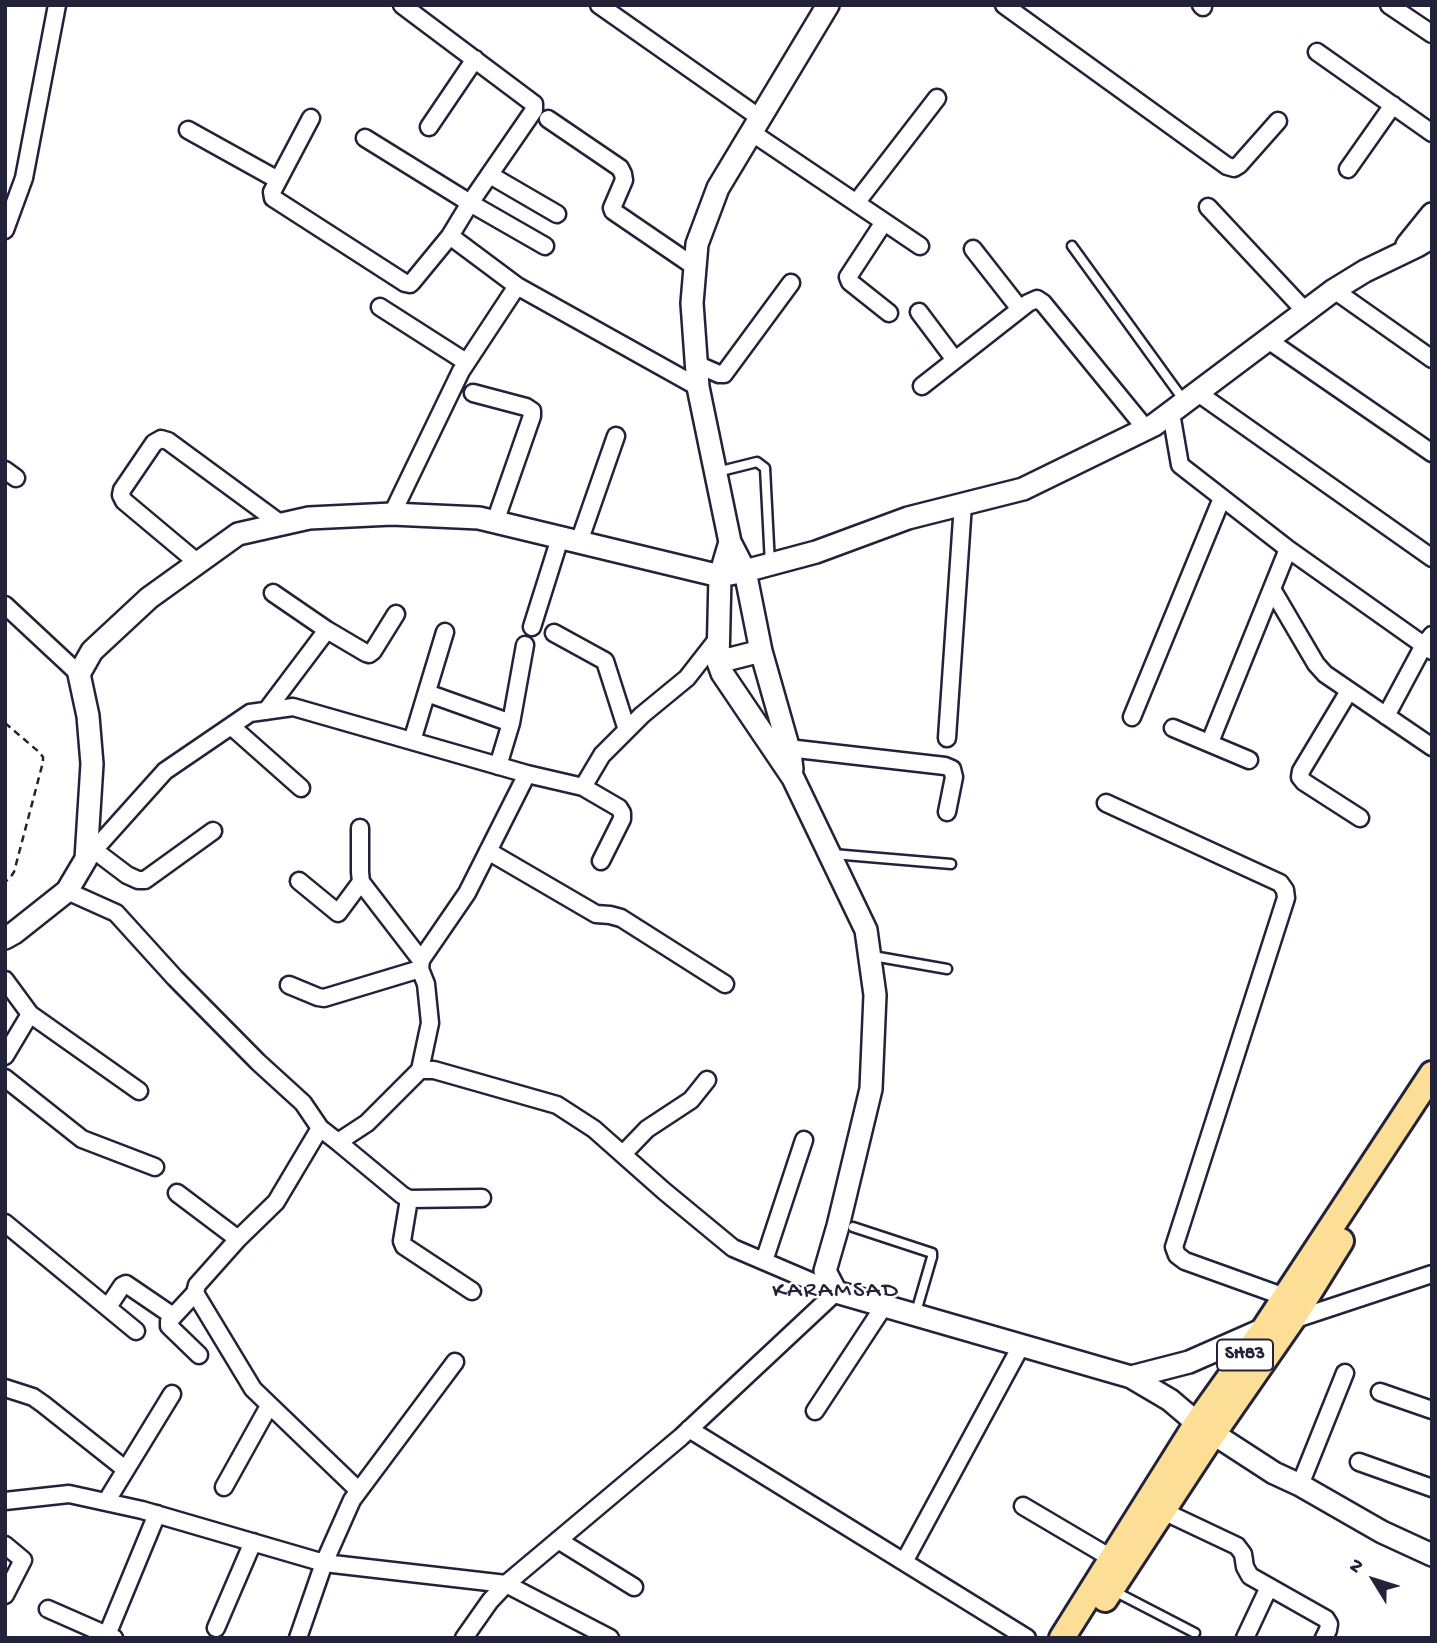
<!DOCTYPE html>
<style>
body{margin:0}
#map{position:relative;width:1437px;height:1643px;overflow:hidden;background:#fff;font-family:"Gochi Hand",sans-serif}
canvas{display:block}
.frame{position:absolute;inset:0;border:7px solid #22223b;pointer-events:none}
.north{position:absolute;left:1339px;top:1545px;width:70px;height:70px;-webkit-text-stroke:5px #fff;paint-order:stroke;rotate:308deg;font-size:19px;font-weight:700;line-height:28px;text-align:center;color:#22223b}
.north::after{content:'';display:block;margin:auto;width:24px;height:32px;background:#22223b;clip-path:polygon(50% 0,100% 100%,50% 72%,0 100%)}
</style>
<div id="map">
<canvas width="1437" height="1643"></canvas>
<div class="frame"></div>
<div class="north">N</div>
</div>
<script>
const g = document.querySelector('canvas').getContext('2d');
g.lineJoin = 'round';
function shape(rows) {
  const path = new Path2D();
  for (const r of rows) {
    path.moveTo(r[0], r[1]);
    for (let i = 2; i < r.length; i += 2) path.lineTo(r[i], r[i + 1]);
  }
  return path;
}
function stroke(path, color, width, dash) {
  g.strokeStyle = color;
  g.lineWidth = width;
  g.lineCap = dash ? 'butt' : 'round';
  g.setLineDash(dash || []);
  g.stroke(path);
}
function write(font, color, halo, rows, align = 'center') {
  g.font = font + ' "Gochi Hand",sans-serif';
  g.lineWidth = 5;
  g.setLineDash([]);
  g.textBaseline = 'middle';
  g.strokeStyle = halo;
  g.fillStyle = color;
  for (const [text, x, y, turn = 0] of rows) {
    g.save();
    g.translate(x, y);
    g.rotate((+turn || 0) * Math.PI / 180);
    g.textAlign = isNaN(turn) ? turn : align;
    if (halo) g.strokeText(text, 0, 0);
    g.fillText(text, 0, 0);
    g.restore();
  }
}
const lane = shape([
 [1072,246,1185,402],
 [717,472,757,462,765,468,770,564],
 [833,854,951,864],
 [873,956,947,969],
 [853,1227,932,1253,932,1257,916,1312],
 [1114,1591,1195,1633]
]);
const street = shape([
 [402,5,534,104,534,110,470,203,450,236,517,286,698,387],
 [599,5,760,118],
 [1004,5,1227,166,1234,168,1239,165,1278,121],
 [1201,5,1203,7],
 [1389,5,1432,34],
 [1317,52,1432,133],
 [311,118,272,192,273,198,405,283,410,284,413,281,450,236],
 [548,119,620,168,623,174,624,180,612,208,613,211,695,267],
 [429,127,475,59],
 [188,130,278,180],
 [751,132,920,246],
 [365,138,470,203,545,246],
 [1348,169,1393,105],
 [490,175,557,214],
 [856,203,937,98],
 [1208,207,1306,312],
 [884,222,848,277,850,282,889,313],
 [5,230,24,178,57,5],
 [973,249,1020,309],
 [1334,290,1432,359],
 [380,307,466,362],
 [919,312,955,360],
 [1268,340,1432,453],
 [696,364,719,374,724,374,791,283],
 [922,386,1028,303,1037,299,1043,303,1146,429],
 [473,393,526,407,532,411,532,416,495,522],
 [1198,393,1432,558],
 [1171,413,1180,465,1288,549,1432,651],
 [5,470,16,478],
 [392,514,461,371,517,286],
 [579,542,616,436],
 [198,563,124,501,121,495,122,490,154,443,161,439,168,441,281,524],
 [1272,589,1316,664,1325,674,1432,747],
 [273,593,327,630,366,653,369,654,373,651,396,614],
 [5,605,79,674],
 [532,627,560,538],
 [554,633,605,661,627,730],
 [1349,691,1301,771,1300,777,1304,782,1360,818],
 [427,693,511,723],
 [266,711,327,630],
 [1386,716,1424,645,1432,635],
 [1132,717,1222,498],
 [231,726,301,788],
 [1173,728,1249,760],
 [947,738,963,504],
 [412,741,445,632],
 [1210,742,1288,549],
 [788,748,945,766,952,769,954,777,947,812],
 [498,766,511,723,525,645],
 [583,787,619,808,622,813,622,819,601,861],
 [1106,803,1280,883,1285,890,1286,898,1174,1247,1177,1255,1185,1261,1285,1297],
 [360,828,360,872,361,882,421,960],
 [94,850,127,875,138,880,145,880,213,831],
 [488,851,596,914,610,915,621,918,725,984],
 [86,859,165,771,250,713,293,707,527,774,583,787,602,755,642,715,687,678,719,637],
 [299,881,338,913,361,882],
 [67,891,116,913,175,978,258,1062,303,1103,320,1128,338,1142,367,1123,420,1070,434,1070,557,1105,594,1129,664,1191,733,1248,836,1292,681,1437,506,1584,490,1601,464,1638],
 [5,980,30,1014,139,1091],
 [289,985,318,997,324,998,420,969],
 [5,1056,30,1014],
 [420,1070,430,1023,426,984,420,969,421,960,467,893,527,774],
 [5,1078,82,1139,155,1167],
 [320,1128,276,1202,238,1239,197,1285,195,1293,253,1389,358,1490],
 [338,1142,402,1195,409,1199,482,1198],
 [623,1154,647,1129,691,1100,707,1080],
 [177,1193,238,1239],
 [409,1199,402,1241,404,1246,472,1291],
 [5,1223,136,1331],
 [764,1261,804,1140],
 [195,1293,169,1321,169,1326,199,1355],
 [108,1307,122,1286,126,1284,173,1316],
 [1290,1321,1432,1274],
 [5,1388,33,1397,43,1404,125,1469],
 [1380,1392,1432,1410],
 [815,1411,884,1306],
 [689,1429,1027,1638],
 [1359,1462,1432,1488],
 [1300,1485,1345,1373],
 [224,1487,269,1406],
 [5,1501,69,1494,142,1510,324,1563,506,1584,610,1638],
 [106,1502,172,1394],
 [1023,1506,1111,1558],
 [1163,1511,1237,1546,1243,1554,1245,1567,1250,1576,1326,1619,1329,1624,1328,1630,1324,1638],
 [558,1540,634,1587],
 [5,1545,23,1560,5,1595],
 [904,1562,1021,1346],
 [48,1609,114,1638],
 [216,1628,253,1542],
 [107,1635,157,1514],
 [298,1638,324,1563,352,1500,455,1362],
 [1245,1638,1269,1587]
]);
const secondary = shape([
 [1407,245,1432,214],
 [730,542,720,576,718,662,722,673,793,778,866,930,875,995,871,1089,838,1226,825,1271,836,1292,1131,1377,1189,1362,1264,1329],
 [718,662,761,651],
 [792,769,790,753,761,651,745,571,730,542,698,387,692,303,697,244,718,188,828,5],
 [5,938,14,933,67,891,86,859,92,764,88,716,79,674,92,651,149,598,238,534,309,518,392,514,479,518,720,576,745,571,816,552,908,518,1023,489,1154,425,1334,290,1365,271,1417,246,1432,237],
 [1131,1377,1170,1400,1197,1423,1274,1473,1300,1485,1382,1532,1432,1555]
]);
const primary = shape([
 [1105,1599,1213,1434,1292,1320,1341,1241],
 [1062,1638,1197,1423,1264,1329,1432,1074]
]);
stroke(lane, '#22223b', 13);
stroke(street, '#22223b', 21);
stroke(secondary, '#22223b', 26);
stroke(primary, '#22223b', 30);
stroke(shape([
 [5,723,39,752,43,757,43,762,14,872,10,878,5,882]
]), '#22223b', 2.5, [7, 5]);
stroke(lane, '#fff', 8);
stroke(street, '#fff', 16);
stroke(secondary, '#fff', 21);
stroke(primary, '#fdde96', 24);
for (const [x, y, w] of [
 [1245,1355,56]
]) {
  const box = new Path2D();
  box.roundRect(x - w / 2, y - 15.5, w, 31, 5);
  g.fillStyle = '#fff';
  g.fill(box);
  stroke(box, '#22223b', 2);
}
write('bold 19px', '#22223b', null, [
 ["SH83",1245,1355]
]);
g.letterSpacing = '2px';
write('24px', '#22223b', '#fff', [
 ["KARAMSAD",836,1292]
]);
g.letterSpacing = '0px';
</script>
